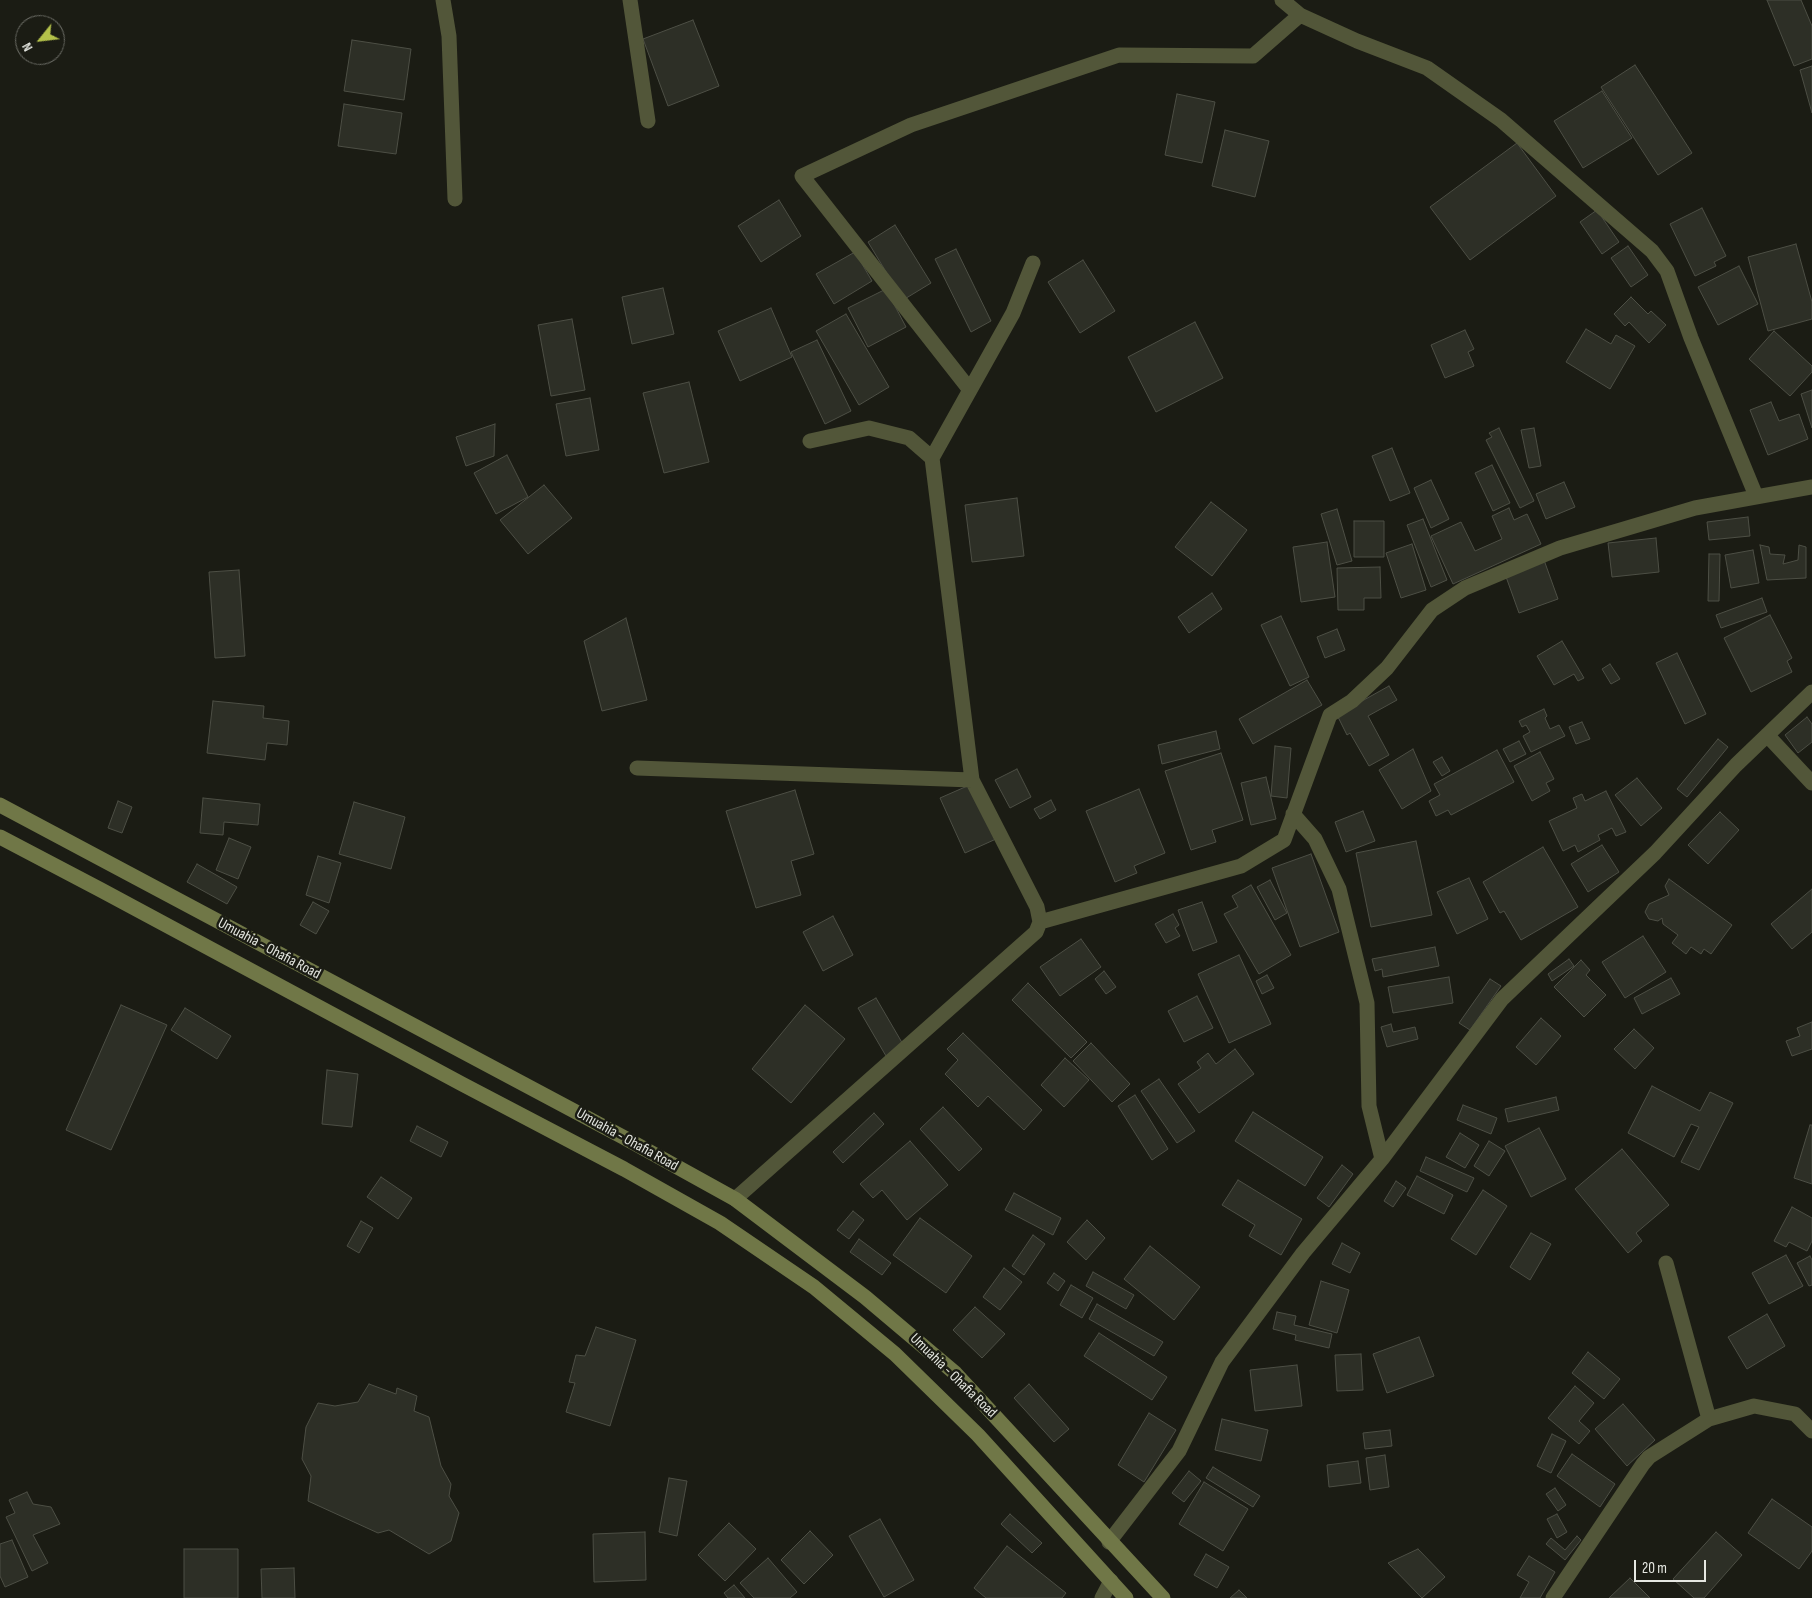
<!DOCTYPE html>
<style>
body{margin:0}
#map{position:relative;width:1812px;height:1598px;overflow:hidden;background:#1b1c14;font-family:"Sofia Sans Condensed",sans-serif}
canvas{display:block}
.north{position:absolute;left:15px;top:15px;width:50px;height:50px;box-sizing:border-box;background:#1b1c14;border:1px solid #6c6d66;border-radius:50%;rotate:241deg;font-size:14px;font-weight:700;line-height:20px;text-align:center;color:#e5e7e1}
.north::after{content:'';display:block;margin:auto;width:18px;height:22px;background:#b4c24a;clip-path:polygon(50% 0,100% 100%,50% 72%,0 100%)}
.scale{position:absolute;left:1634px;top:1560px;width:72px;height:22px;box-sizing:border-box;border:2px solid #e5e7e1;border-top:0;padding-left:6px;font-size:15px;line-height:18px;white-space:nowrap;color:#e5e7e1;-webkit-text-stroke:4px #1b1c14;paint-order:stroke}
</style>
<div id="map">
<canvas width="1812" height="1598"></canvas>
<div class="north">N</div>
<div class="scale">20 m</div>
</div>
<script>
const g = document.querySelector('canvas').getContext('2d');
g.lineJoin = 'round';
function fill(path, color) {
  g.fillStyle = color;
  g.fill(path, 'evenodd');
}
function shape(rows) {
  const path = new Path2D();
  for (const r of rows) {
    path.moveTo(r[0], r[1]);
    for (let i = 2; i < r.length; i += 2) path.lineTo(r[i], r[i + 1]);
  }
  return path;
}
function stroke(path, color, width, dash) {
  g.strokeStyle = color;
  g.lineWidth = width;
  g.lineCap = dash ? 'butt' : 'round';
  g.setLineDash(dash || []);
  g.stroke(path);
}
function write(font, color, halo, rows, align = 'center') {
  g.font = font + ' "Sofia Sans Condensed",sans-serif';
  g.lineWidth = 5;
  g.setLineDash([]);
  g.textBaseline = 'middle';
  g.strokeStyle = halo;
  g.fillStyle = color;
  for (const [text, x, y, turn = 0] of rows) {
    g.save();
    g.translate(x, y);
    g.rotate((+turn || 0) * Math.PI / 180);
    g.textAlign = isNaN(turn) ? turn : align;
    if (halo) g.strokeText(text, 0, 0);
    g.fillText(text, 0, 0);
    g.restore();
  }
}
const building = shape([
 [1767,0,1801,0,1812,26,1812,59,1794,66,1767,0],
 [693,20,719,86,668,106,643,39,693,20],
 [352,40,411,49,404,100,344,91,352,40],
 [1635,65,1692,153,1658,175,1601,87,1635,65],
 [1812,66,1812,113,1800,70,1812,66],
 [1602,91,1632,138,1583,168,1554,121,1602,91],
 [1177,94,1215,102,1202,163,1165,155,1177,94],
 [344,104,402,113,396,154,338,146,344,104],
 [1225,130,1269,141,1255,197,1212,186,1225,130],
 [1517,143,1556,196,1470,260,1430,207,1517,143],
 [779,200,801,236,761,262,738,226,779,200],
 [1702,208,1726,256,1714,262,1716,266,1695,276,1670,224,1702,208],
 [1597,210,1619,242,1602,254,1580,222,1597,210],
 [895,225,931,283,903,300,868,242,895,225],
 [1796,244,1812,302,1812,319,1768,331,1748,257,1796,244],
 [1628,246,1648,275,1631,287,1611,258,1628,246],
 [956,249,991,321,971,332,935,259,956,249],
 [855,252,872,281,834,304,816,274,855,252],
 [1083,260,1115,311,1080,333,1048,282,1083,260],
 [1739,266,1758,304,1718,325,1698,287,1739,266],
 [663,288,674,334,632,344,622,297,663,288],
 [886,289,906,327,868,347,848,308,886,289],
 [1631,297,1648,314,1651,311,1666,325,1649,343,1629,322,1625,326,1614,314,1631,297],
 [771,308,792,357,740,381,718,331,771,308],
 [846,314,889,387,859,405,816,331,846,314],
 [572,319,585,390,551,396,538,325,572,319],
 [1195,322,1223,378,1156,412,1128,357,1195,322],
 [1586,329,1611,344,1616,335,1635,346,1610,389,1566,362,1586,329],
 [1465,330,1474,349,1468,352,1474,366,1445,378,1431,345,1465,330],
 [1774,331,1812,366,1812,372,1790,396,1749,359,1774,331],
 [817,340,851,411,825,424,791,352,817,340],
 [689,382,709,462,664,473,643,393,689,382],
 [1812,390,1812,428,1801,394,1812,390],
 [590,398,599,450,566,456,556,404,590,398],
 [1771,402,1779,421,1799,414,1808,439,1768,455,1750,410,1771,402],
 [495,424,494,456,466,466,456,437,495,424],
 [1499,428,1534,501,1520,508,1486,440,1492,437,1489,433,1499,428],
 [1534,428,1541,466,1529,468,1521,430,1534,428],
 [1392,448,1410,493,1390,501,1372,456,1392,448],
 [507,455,528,497,496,514,474,473,507,455],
 [1492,465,1510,503,1493,511,1475,473,1492,465],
 [1431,480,1449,519,1431,528,1414,488,1431,480],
 [1564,482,1575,507,1546,519,1536,494,1564,482],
 [544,485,572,518,528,554,500,520,544,485],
 [1017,498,1024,556,972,562,965,505,1017,498],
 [1211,502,1247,530,1212,576,1175,547,1211,502],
 [1509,508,1514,520,1527,514,1541,544,1453,584,1431,536,1461,522,1475,551,1502,539,1492,516,1509,508],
 [1337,509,1352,561,1337,565,1321,514,1337,509],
 [1748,517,1750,536,1709,540,1707,522,1748,517],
 [1423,519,1447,580,1431,587,1407,525,1423,519],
 [1354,521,1384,521,1384,557,1354,557,1354,521],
 [1656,538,1659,572,1612,577,1608,543,1656,538],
 [1327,542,1335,597,1301,602,1293,547,1327,542],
 [1412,544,1426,590,1401,598,1386,553,1412,544],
 [1760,545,1769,547,1770,554,1785,555,1783,564,1798,560,1799,545,1806,547,1806,578,1767,580,1760,545],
 [1753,550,1759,583,1731,588,1725,555,1753,550],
 [1709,554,1720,554,1719,601,1708,601,1709,554],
 [1544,560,1558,599,1519,613,1505,574,1544,560],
 [1380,567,1381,598,1364,598,1364,610,1338,610,1337,568,1380,567],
 [239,570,245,656,215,658,209,572,239,570],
 [1212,593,1222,609,1189,633,1178,617,1212,593],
 [1762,598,1767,612,1721,628,1716,615,1762,598],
 [1770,615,1792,658,1787,661,1792,672,1751,692,1724,638,1770,615],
 [1281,616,1309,677,1290,686,1261,625,1281,616],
 [626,618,647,700,602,711,584,641,626,618],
 [1337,629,1345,650,1325,658,1317,637,1337,629],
 [1562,641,1584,678,1578,681,1574,674,1554,685,1537,656,1562,641],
 [1677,653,1706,714,1685,724,1656,663,1677,653],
 [1610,664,1620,679,1611,684,1602,669,1610,664],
 [1307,680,1322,705,1253,744,1239,719,1307,680],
 [1389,686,1397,700,1368,716,1389,755,1369,766,1350,733,1347,735,1337,715,1389,686],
 [213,701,264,706,263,718,289,721,287,745,267,743,265,760,207,753,213,701],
 [1544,709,1547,716,1545,718,1550,729,1559,725,1565,736,1531,752,1523,736,1530,732,1526,725,1522,727,1519,721,1544,709],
 [1807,717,1812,724,1812,742,1798,753,1785,735,1807,717],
 [1582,722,1590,739,1576,744,1569,727,1582,722],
 [1216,731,1220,749,1162,764,1158,745,1216,731],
 [1718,739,1728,747,1687,797,1677,789,1718,739],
 [1519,741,1526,754,1510,762,1503,749,1519,741],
 [1275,746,1291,748,1287,798,1271,796,1275,746],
 [1413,749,1431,791,1402,809,1379,770,1413,749],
 [1497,750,1514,782,1451,815,1448,810,1436,816,1429,801,1440,795,1434,784,1497,750],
 [1540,752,1554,779,1546,783,1550,791,1532,801,1514,766,1540,752],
 [1221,753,1243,820,1212,830,1216,842,1191,850,1165,771,1221,753],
 [1442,757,1450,771,1442,776,1433,762,1442,757],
 [1017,769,1031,797,1010,808,995,780,1017,769],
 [1266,777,1276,819,1251,825,1241,783,1266,777],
 [1637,778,1662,808,1641,826,1615,795,1637,778],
 [972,784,996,839,965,853,940,798,972,784],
 [1139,789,1165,853,1134,866,1137,873,1115,882,1086,811,1139,789],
 [795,790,814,854,791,861,801,895,756,908,726,811,795,790],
 [1606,791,1626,832,1616,836,1612,828,1598,835,1600,840,1578,852,1575,845,1563,851,1549,821,1577,808,1573,798,1582,794,1585,801,1606,791],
 [203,798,260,804,258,825,224,822,223,835,200,833,203,798],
 [1051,800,1056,810,1040,819,1034,809,1051,800],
 [118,801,132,807,122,833,108,828,118,801],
 [354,802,405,817,391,869,339,854,354,802],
 [1363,811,1375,841,1346,852,1335,822,1363,811],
 [1720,812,1739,830,1708,864,1688,845,1720,812],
 [229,838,251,847,238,879,216,870,229,838],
 [1416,841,1432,915,1371,927,1356,853,1416,841],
 [1602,845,1619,872,1588,892,1571,864,1602,845],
 [1543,847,1578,907,1521,940,1504,911,1500,913,1483,882,1543,847],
 [1311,854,1339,932,1300,947,1272,868,1311,854],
 [318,856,341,863,329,903,306,895,318,856],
 [197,864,237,887,227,904,187,882,197,864],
 [1469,878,1488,919,1457,934,1437,892,1469,878],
 [1669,879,1732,925,1711,954,1704,949,1701,954,1691,947,1686,954,1672,943,1678,935,1663,924,1662,918,1658,921,1649,919,1645,912,1649,904,1669,895,1665,886,1669,879],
 [1270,880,1287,913,1275,920,1257,887,1270,880],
 [1251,885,1291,955,1259,974,1224,914,1238,907,1232,896,1251,885],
 [1812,889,1812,932,1792,949,1771,924,1812,889],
 [313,902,329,911,316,934,300,925,313,902],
 [1202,902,1217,942,1193,951,1178,910,1202,902],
 [1173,914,1179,925,1175,928,1180,936,1166,943,1155,924,1173,914],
 [833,916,853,955,823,971,803,932,833,916],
 [1643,936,1666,972,1625,998,1602,962,1643,936],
 [1081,939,1101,967,1060,996,1040,967,1081,939],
 [1435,947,1439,966,1383,977,1382,969,1375,971,1372,959,1435,947],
 [1239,955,1271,1024,1229,1043,1198,974,1239,955],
 [1569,959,1574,966,1552,981,1548,974,1569,959],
 [1581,960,1590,970,1586,975,1606,995,1584,1017,1554,987,1581,960],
 [1104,971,1116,987,1106,994,1095,979,1104,971],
 [1267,975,1274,988,1262,994,1256,981,1267,975],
 [1449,977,1453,1003,1393,1013,1388,987,1449,977],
 [1671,978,1680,994,1642,1014,1634,998,1671,978],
 [1490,979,1501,986,1470,1030,1459,1023,1490,979],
 [1028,983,1087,1042,1071,1058,1012,1000,1028,983],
 [1197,996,1213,1028,1184,1042,1168,1011,1197,996],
 [876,998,904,1046,886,1056,858,1008,876,998],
 [121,1005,167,1025,111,1150,66,1130,121,1005],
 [805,1005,845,1039,791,1103,752,1069,805,1005],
 [185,1008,231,1036,217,1059,171,1030,185,1008],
 [1541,1018,1561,1036,1536,1065,1516,1047,1541,1018],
 [1812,1022,1812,1049,1792,1056,1786,1041,1800,1036,1797,1028,1812,1022],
 [1391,1024,1393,1032,1415,1027,1418,1039,1387,1047,1381,1027,1391,1024],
 [1634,1029,1654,1048,1635,1069,1614,1049,1634,1029],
 [963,1033,1042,1110,1024,1130,988,1096,978,1107,945,1074,958,1060,947,1049,963,1033],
 [1091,1043,1130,1084,1112,1102,1073,1061,1091,1043],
 [1235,1049,1254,1074,1199,1113,1178,1084,1201,1068,1197,1062,1208,1053,1216,1064,1235,1049],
 [1065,1058,1089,1080,1064,1107,1041,1085,1065,1058],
 [327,1070,358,1074,352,1127,322,1124,327,1070],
 [1159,1079,1195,1131,1177,1143,1141,1091,1159,1079],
 [1652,1086,1700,1111,1710,1092,1733,1103,1699,1170,1681,1162,1699,1127,1691,1124,1674,1157,1628,1133,1652,1086],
 [1135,1095,1168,1149,1152,1160,1118,1106,1135,1095],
 [1556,1097,1559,1110,1508,1122,1505,1109,1556,1097],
 [1463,1105,1497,1118,1491,1134,1457,1120,1463,1105],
 [943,1107,982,1149,959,1171,920,1129,943,1107],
 [1253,1112,1323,1157,1305,1186,1235,1141,1253,1112],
 [874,1113,884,1124,843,1163,833,1152,874,1113],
 [1810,1125,1812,1125,1812,1184,1794,1178,1810,1125],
 [417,1126,448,1142,441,1157,410,1141,417,1126],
 [1539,1128,1566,1179,1531,1197,1505,1146,1539,1128],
 [1460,1133,1479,1145,1465,1168,1446,1157,1460,1133],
 [910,1141,948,1185,907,1220,882,1190,873,1198,860,1184,910,1141],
 [1489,1141,1505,1151,1489,1176,1474,1166,1489,1141],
 [1622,1149,1669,1205,1636,1233,1642,1241,1628,1253,1575,1189,1622,1149],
 [1426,1157,1474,1178,1467,1192,1420,1171,1426,1157],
 [1342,1165,1353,1174,1329,1207,1317,1198,1342,1165],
 [1417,1176,1453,1195,1444,1214,1407,1195,1417,1176],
 [381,1177,412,1198,398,1219,367,1197,381,1177],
 [1238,1180,1302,1219,1281,1255,1249,1236,1255,1225,1222,1205,1238,1180],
 [1396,1181,1406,1188,1393,1207,1384,1201,1396,1181],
 [1483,1190,1507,1206,1476,1255,1451,1239,1483,1190],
 [1014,1193,1061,1218,1053,1235,1005,1210,1014,1193],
 [1792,1207,1812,1218,1812,1241,1807,1251,1789,1242,1786,1247,1774,1241,1792,1207],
 [853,1211,864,1220,849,1239,837,1230,853,1211],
 [920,1218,972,1256,946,1293,893,1255,920,1218],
 [1087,1220,1105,1238,1086,1260,1067,1242,1087,1220],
 [361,1221,373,1228,359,1253,347,1246,361,1221],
 [1531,1233,1551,1244,1530,1280,1510,1267,1531,1233],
 [1033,1235,1045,1244,1024,1275,1012,1266,1033,1235],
 [859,1239,891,1263,882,1275,850,1252,859,1239],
 [1342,1243,1360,1253,1350,1273,1332,1264,1342,1243],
 [1150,1246,1200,1287,1174,1320,1124,1279,1150,1246],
 [1786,1255,1803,1286,1769,1304,1752,1273,1786,1255],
 [1810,1256,1812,1260,1812,1285,1809,1286,1797,1263,1810,1256],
 [1004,1268,1022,1282,1000,1310,983,1297,1004,1268],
 [1093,1272,1134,1295,1126,1309,1086,1286,1093,1272],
 [1054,1273,1065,1281,1058,1291,1047,1283,1054,1273],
 [1321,1281,1349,1290,1337,1333,1309,1325,1321,1281],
 [1071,1285,1093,1298,1082,1318,1060,1305,1071,1285],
 [1097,1304,1163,1342,1154,1356,1089,1319,1097,1304],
 [975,1307,1005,1334,982,1358,953,1330,975,1307],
 [1277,1312,1296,1316,1294,1325,1332,1334,1329,1348,1295,1340,1296,1335,1273,1329,1277,1312],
 [1767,1314,1785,1346,1747,1369,1728,1337,1767,1314],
 [596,1327,636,1340,610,1426,566,1412,575,1383,569,1382,576,1355,585,1356,596,1327],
 [1099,1333,1167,1377,1152,1400,1084,1356,1099,1333],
 [1419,1337,1434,1376,1387,1393,1373,1354,1419,1337],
 [1588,1352,1620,1379,1604,1399,1572,1373,1588,1352],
 [1361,1354,1363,1390,1337,1391,1335,1355,1361,1354],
 [1297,1365,1302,1406,1255,1411,1250,1370,1297,1365],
 [369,1384,396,1394,397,1388,417,1396,414,1411,429,1417,441,1466,451,1484,449,1496,459,1513,451,1541,429,1554,389,1530,378,1533,308,1501,311,1476,302,1459,306,1427,318,1403,335,1406,358,1402,369,1384],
 [1029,1384,1069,1429,1054,1442,1014,1398,1029,1384],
 [1575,1386,1594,1403,1579,1421,1590,1431,1579,1444,1548,1418,1575,1386],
 [1623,1404,1655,1440,1627,1466,1595,1429,1623,1404],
 [1149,1413,1176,1430,1144,1482,1118,1465,1149,1413],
 [1222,1419,1268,1430,1261,1461,1215,1450,1222,1419],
 [1390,1430,1392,1446,1365,1449,1363,1433,1390,1430],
 [1552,1434,1566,1441,1551,1473,1537,1466,1552,1434],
 [1572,1454,1615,1484,1600,1507,1557,1476,1572,1454],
 [1385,1455,1389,1487,1370,1490,1366,1458,1385,1455],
 [1358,1461,1361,1483,1329,1487,1327,1465,1358,1461],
 [1213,1467,1260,1496,1253,1507,1206,1478,1213,1467],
 [1189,1471,1201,1481,1184,1502,1172,1493,1189,1471],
 [669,1478,687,1481,677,1536,659,1532,669,1478],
 [1204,1482,1248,1509,1223,1551,1179,1524,1204,1482],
 [1555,1488,1566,1505,1558,1511,1546,1494,1555,1488],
 [27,1492,33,1504,51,1507,60,1524,33,1535,48,1563,32,1571,6,1517,15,1513,9,1500,27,1492],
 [1772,1499,1812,1527,1812,1551,1799,1569,1748,1533,1772,1499],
 [1010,1514,1042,1543,1032,1553,1001,1524,1010,1514],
 [1557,1514,1567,1532,1557,1538,1547,1519,1557,1514],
 [880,1519,914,1580,884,1597,849,1536,880,1519],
 [729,1523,756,1549,725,1581,698,1555,729,1523],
 [810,1531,833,1555,804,1584,781,1560,810,1531],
 [645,1532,646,1580,594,1582,593,1534,645,1532],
 [1716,1532,1742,1555,1704,1598,1694,1598,1673,1579,1716,1532],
 [1577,1536,1581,1540,1565,1560,1546,1544,1551,1538,1565,1550,1577,1536],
 [12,1540,28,1577,5,1587,0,1576,0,1544,12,1540],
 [1007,1546,1066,1593,1062,1598,986,1598,974,1588,1007,1546],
 [184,1549,238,1549,238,1598,184,1598,184,1549],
 [1418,1549,1445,1577,1422,1598,1388,1563,1418,1549],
 [1206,1554,1229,1567,1217,1588,1194,1575,1206,1554],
 [1529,1556,1555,1572,1540,1598,1520,1598,1529,1582,1517,1575,1529,1556],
 [768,1558,797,1592,790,1598,754,1598,740,1583,768,1558],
 [294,1568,295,1598,262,1598,261,1569,294,1568],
 [1630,1578,1650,1598,1609,1598,1630,1578],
 [734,1585,745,1598,728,1598,724,1593,734,1585],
 [1239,1590,1247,1598,1230,1598,1239,1590]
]);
fill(building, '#2d2f26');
stroke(building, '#4d4f45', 1);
stroke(shape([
 [443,0,449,36,455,199],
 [630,0,648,121],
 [1282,0,1300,15,1357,41,1427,68,1501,120,1652,251,1667,271,1691,338,1756,496],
 [970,390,802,176,911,125,1119,55,1253,56,1300,15],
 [932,458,1013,313,1033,263],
 [1767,735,1812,783],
 [637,768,972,780],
 [1293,814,1315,839,1339,889,1367,1003,1369,1106,1382,1159],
 [1040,922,1241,866,1284,840,1330,715,1352,701,1387,668,1432,610,1465,588,1560,548,1695,508,1812,487],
 [735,1199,1036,932,1040,922,1037,907,972,780,932,458,909,438,869,428,810,441],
 [1666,1263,1709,1419],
 [1109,1542,1179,1451,1222,1362,1303,1253,1382,1159,1502,999,1655,853,1736,765,1812,692],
 [1102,1598,1111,1581],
 [1553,1598,1643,1464,1649,1457,1709,1419,1754,1406,1795,1414,1812,1431]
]), '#525639', 15);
stroke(shape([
 [0,805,623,1137,735,1199,865,1297,955,1373,1163,1598],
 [0,837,101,890,462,1084,624,1169,720,1223,814,1287,895,1354,978,1435,1126,1598]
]), '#707747', 15);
write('15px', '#e5e7e1', '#1b1c14', [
 ["Umuahia - Ohafia Road",269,949,28],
 ["Umuahia - Ohafia Road",627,1140,29],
 ["Umuahia - Ohafia Road",953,1376,44]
]);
</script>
